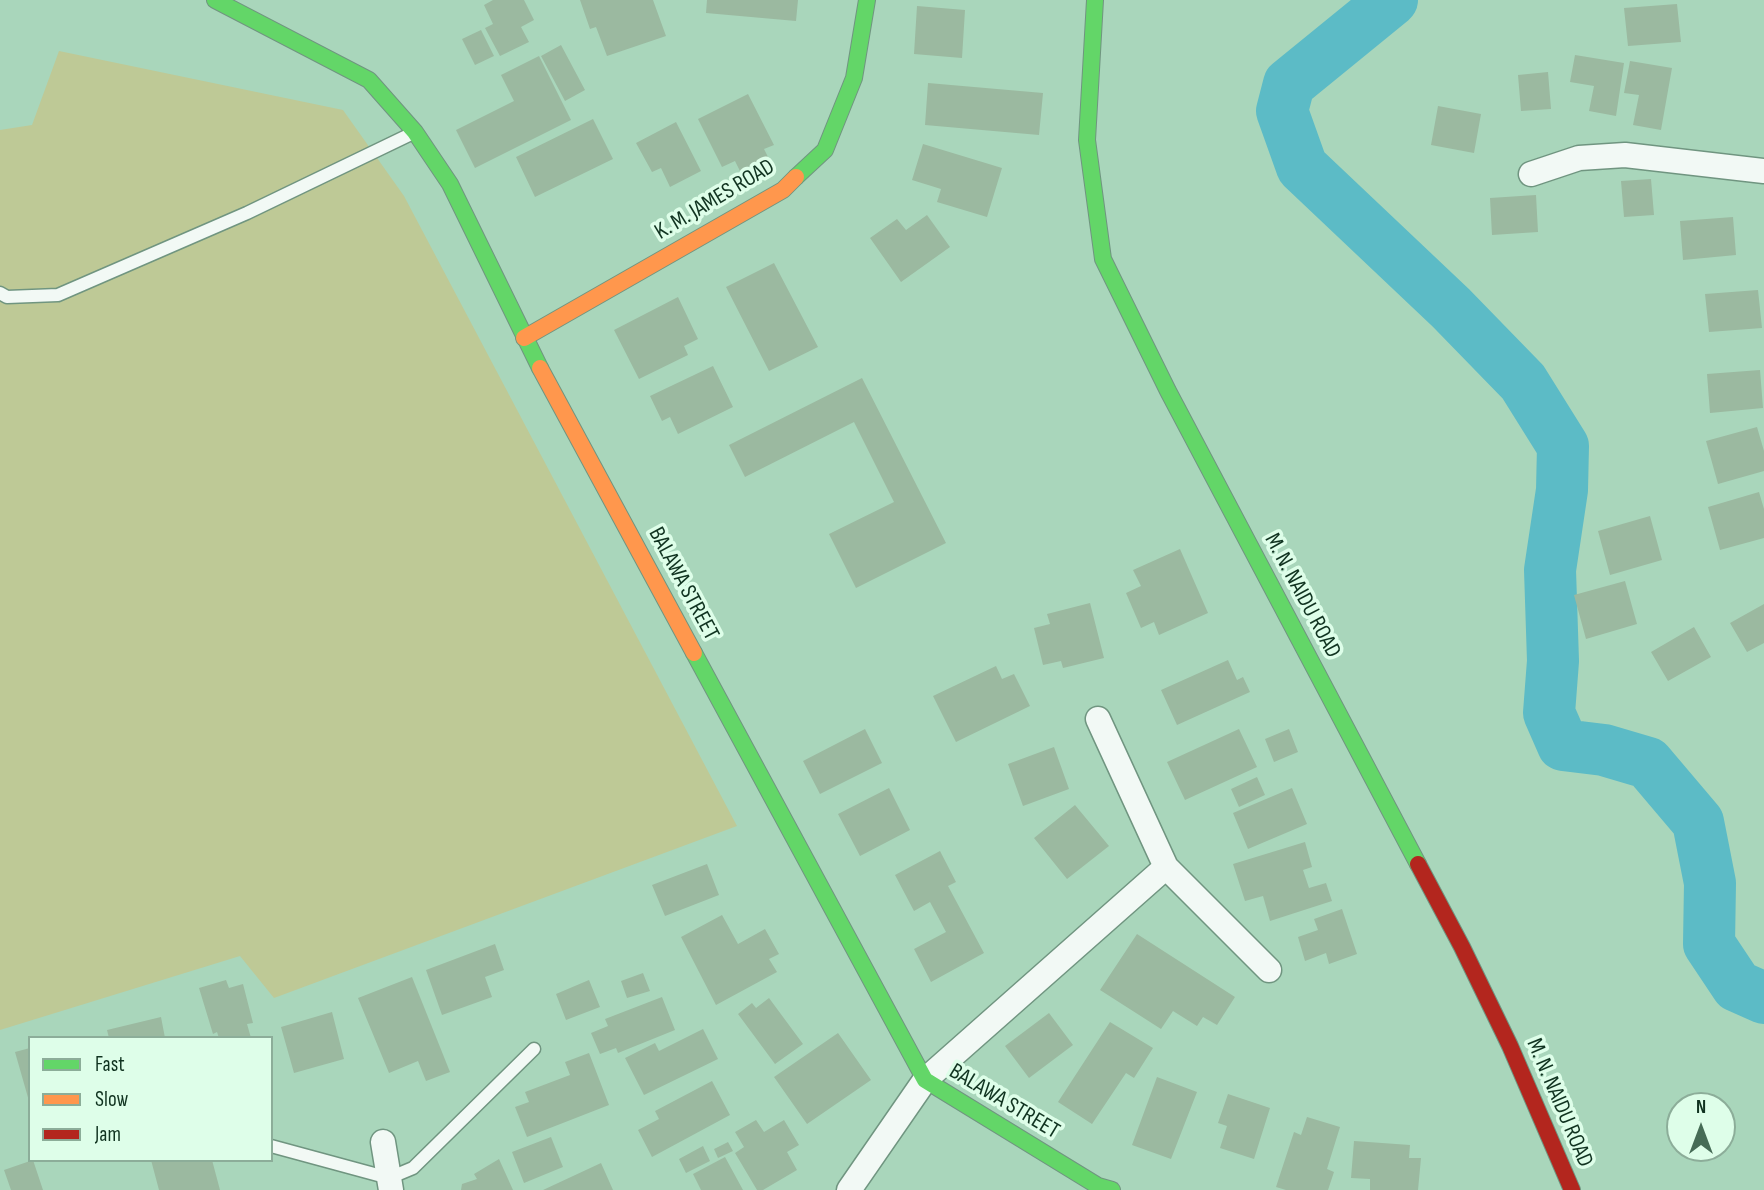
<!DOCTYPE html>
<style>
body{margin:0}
#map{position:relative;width:1764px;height:1190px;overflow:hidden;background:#a9d6bb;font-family:"Sofia Sans Condensed",sans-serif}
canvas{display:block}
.legend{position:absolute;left:28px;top:1036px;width:245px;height:126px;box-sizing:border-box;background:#defee9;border:2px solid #8cad99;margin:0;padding:9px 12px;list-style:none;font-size:21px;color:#103320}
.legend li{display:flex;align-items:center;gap:14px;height:35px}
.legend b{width:35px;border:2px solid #8cad99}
.north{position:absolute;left:1666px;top:1092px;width:70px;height:70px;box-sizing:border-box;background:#defee9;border:2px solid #8cad99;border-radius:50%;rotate:0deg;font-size:19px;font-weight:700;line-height:28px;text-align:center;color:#103320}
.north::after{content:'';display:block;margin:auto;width:24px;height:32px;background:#466c56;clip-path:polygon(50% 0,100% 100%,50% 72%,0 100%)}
</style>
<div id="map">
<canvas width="1764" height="1190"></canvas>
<ul class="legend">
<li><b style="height:9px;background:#63d668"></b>Fast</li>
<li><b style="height:9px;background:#ff974d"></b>Slow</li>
<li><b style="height:9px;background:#b3261e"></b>Jam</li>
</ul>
<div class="north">N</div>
</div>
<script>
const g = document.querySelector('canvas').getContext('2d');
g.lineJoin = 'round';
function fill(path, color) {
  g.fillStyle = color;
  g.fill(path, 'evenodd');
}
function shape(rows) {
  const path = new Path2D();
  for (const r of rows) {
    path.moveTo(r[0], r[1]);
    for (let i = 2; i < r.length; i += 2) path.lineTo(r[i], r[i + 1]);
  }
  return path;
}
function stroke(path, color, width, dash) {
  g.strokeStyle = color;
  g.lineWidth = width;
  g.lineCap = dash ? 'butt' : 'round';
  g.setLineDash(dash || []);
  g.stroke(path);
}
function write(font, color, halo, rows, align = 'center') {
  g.font = font + ' "Sofia Sans Condensed",sans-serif';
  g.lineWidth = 7;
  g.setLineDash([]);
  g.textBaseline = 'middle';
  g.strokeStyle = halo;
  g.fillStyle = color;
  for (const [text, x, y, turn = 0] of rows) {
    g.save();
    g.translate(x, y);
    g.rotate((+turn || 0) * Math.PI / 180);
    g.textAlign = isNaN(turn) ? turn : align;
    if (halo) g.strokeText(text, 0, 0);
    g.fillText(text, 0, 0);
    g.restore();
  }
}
fill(shape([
 [59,51,343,110,404,196,737,826,274,998,240,956,0,1030,0,130,32,125]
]), '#bec996');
stroke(shape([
 [1392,0,1289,84,1282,111,1302,167,1451,308,1523,382,1563,446,1562,490,1550,570,1553,661,1549,713,1563,745,1604,750,1648,763,1698,822,1710,883,1709,944,1737,986,1764,998]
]), '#5cbbc6', 52);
fill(shape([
 [493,0,524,0,534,20,521,27,529,42,500,56,485,28,493,24,484,5],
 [580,0,653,0,666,36,607,56,596,27,590,29],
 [707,0,798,0,796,21,706,13],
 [1677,4,1681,42,1628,46,1624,8],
 [917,6,965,10,962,58,914,54],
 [481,30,494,56,475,65,462,39],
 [561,45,585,90,565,101,541,56],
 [1575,55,1624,63,1616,116,1589,111,1594,86,1570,82],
 [539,56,571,120,475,168,456,130,514,101,501,75],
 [1630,61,1672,68,1661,130,1633,125,1639,95,1624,93],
 [1548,72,1551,109,1521,111,1518,75],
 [928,83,1043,93,1039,135,925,125],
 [748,94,774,145,764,149,768,157,740,171,735,161,722,167,698,119],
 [1438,106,1481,114,1474,153,1431,145],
 [593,119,613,159,535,197,516,157],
 [676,122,701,171,670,187,661,168,652,172,636,143],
 [923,144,1002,168,987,217,937,202,941,189,912,180],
 [1651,179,1654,215,1624,217,1621,181],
 [1536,195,1538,232,1492,235,1490,198],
 [927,215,950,247,901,282,870,238,897,219,906,230],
 [1733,217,1736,255,1683,260,1680,221],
 [774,263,818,347,769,371,726,287],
 [1758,290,1762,328,1709,332,1705,294],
 [678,297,698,339,684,346,688,355,639,379,614,330],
 [713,366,733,407,678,434,670,417,662,421,650,396],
 [1760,370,1763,408,1710,413,1707,374],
 [862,378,946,543,856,588,829,534,894,502,854,422,745,477,729,445],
 [1757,427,1764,451,1764,471,1718,484,1706,441],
 [1759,492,1764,509,1764,538,1720,550,1708,507],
 [1650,516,1662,560,1610,575,1598,531],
 [1180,549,1208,613,1159,635,1154,622,1141,628,1126,593,1141,586,1133,570],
 [1625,581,1637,624,1586,639,1574,595],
 [1090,603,1104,658,1063,668,1061,661,1043,665,1034,628,1050,624,1047,614],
 [1764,604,1764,643,1747,652,1730,623],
 [1694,627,1711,657,1668,681,1651,652],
 [1228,660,1237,680,1243,677,1250,692,1177,725,1161,690],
 [996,666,1002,679,1014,674,1030,706,956,742,933,696],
 [865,729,882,763,820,794,803,761],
 [1239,729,1257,767,1185,800,1167,762],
 [1289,729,1298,752,1274,762,1265,739],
 [1054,747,1069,789,1023,806,1008,764],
 [1257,777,1265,795,1239,807,1231,789],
 [889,788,910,830,860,856,838,814],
 [1292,788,1307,824,1248,849,1233,813],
 [1075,805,1109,846,1067,879,1034,838],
 [1305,842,1312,867,1303,870,1309,888,1326,883,1332,901,1270,921,1263,896,1245,901,1233,864],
 [940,851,956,882,948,886,984,953,931,982,914,949,946,932,930,902,914,911,895,875],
 [707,864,719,895,665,916,652,885],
 [1342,909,1357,954,1329,964,1326,953,1305,961,1298,937,1318,930,1314,919],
 [722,915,738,944,765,929,779,954,769,959,777,972,716,1005,681,937],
 [1137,934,1235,997,1217,1025,1203,1017,1197,1026,1173,1011,1161,1029,1100,990],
 [495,944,504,970,485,977,492,997,442,1015,426,970],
 [643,973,650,991,627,998,621,981],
 [412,977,450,1072,426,1081,418,1061,389,1073,358,998],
 [226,980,229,988,243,984,253,1023,247,1024,251,1038,219,1038,217,1032,213,1034,199,988],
 [589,980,600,1007,566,1020,556,994],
 [662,997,675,1030,618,1053,616,1048,600,1054,591,1033,608,1026,605,1019],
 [769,998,803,1044,775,1064,738,1014,752,1003,756,1008],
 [332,1012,344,1059,294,1073,281,1027],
 [1049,1013,1073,1045,1029,1078,1005,1046],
 [161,1017,165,1038,109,1038,107,1030],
 [1110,1022,1153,1048,1134,1078,1126,1073,1092,1124,1058,1102],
 [703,1029,718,1059,644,1095,625,1058,655,1043,659,1051],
 [838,1033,871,1080,807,1124,774,1077],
 [30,1048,30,1101,29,1101,15,1052],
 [589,1053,609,1105,527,1137,515,1107,529,1102,525,1092,570,1075,565,1062],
 [1157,1077,1197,1092,1171,1159,1132,1145],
 [712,1081,730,1115,652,1157,638,1130,659,1119,655,1111],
 [1228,1094,1270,1108,1254,1159,1220,1148,1227,1126,1218,1123],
 [1307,1117,1340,1127,1327,1169,1334,1172,1328,1190,1286,1190,1276,1187,1294,1132,1301,1135],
 [756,1120,764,1132,784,1120,799,1145,787,1152,797,1170,763,1190,757,1190,735,1153,744,1147,735,1132],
 [551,1137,563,1167,524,1183,512,1152],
 [1354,1141,1410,1145,1409,1158,1421,1158,1418,1190,1370,1190,1370,1179,1351,1178],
 [728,1142,733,1151,718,1158,714,1149],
 [703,1146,710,1161,686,1173,679,1159],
 [725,1157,743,1190,701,1190,693,1174],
 [499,1159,513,1190,461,1190,462,1184,477,1179,474,1174],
 [33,1160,43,1190,11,1190,4,1170],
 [151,1160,212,1160,220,1190,159,1190],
 [601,1163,613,1190,543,1190]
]), '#9bb9a0');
const lane = shape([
 [0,293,7,297,58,295,247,213,411,134],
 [271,1146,389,1178,413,1168,534,1049]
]);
const street = shape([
 [1531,174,1579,158,1625,155,1764,171],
 [1098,719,1166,867,1269,970],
 [383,1142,391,1190],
 [849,1190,925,1080,1166,867]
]);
const fast = shape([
 [215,0,369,80,415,132,450,184,540,368],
 [1095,0,1087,140,1103,259,1168,391,1418,864],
 [796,177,825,150,854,78,867,0],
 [694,653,925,1080,1098,1186,1112,1190]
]);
const slow = shape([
 [524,338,783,190,796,177],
 [540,368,694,653]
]);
const jam = shape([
 [1418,864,1462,947,1510,1046,1572,1190]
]);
stroke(lane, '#709580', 15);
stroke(street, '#709580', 27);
stroke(fast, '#709580', 18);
stroke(slow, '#709580', 18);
stroke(jam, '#709580', 18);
stroke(lane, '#f2f9f5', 12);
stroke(street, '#f2f9f5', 24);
stroke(fast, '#63d668', 16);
stroke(slow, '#ff974d', 16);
stroke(jam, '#b3261e', 16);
write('23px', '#103320', '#defee9', [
 ["K. M. JAMES ROAD",715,200,-31],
 ["BALAWA STREET",683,584,62],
 ["M. N. NAIDU ROAD",1302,596,62],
 ["BALAWA STREET",1004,1102,31],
 ["M. N. NAIDU ROAD",1559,1103,67]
]);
</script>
